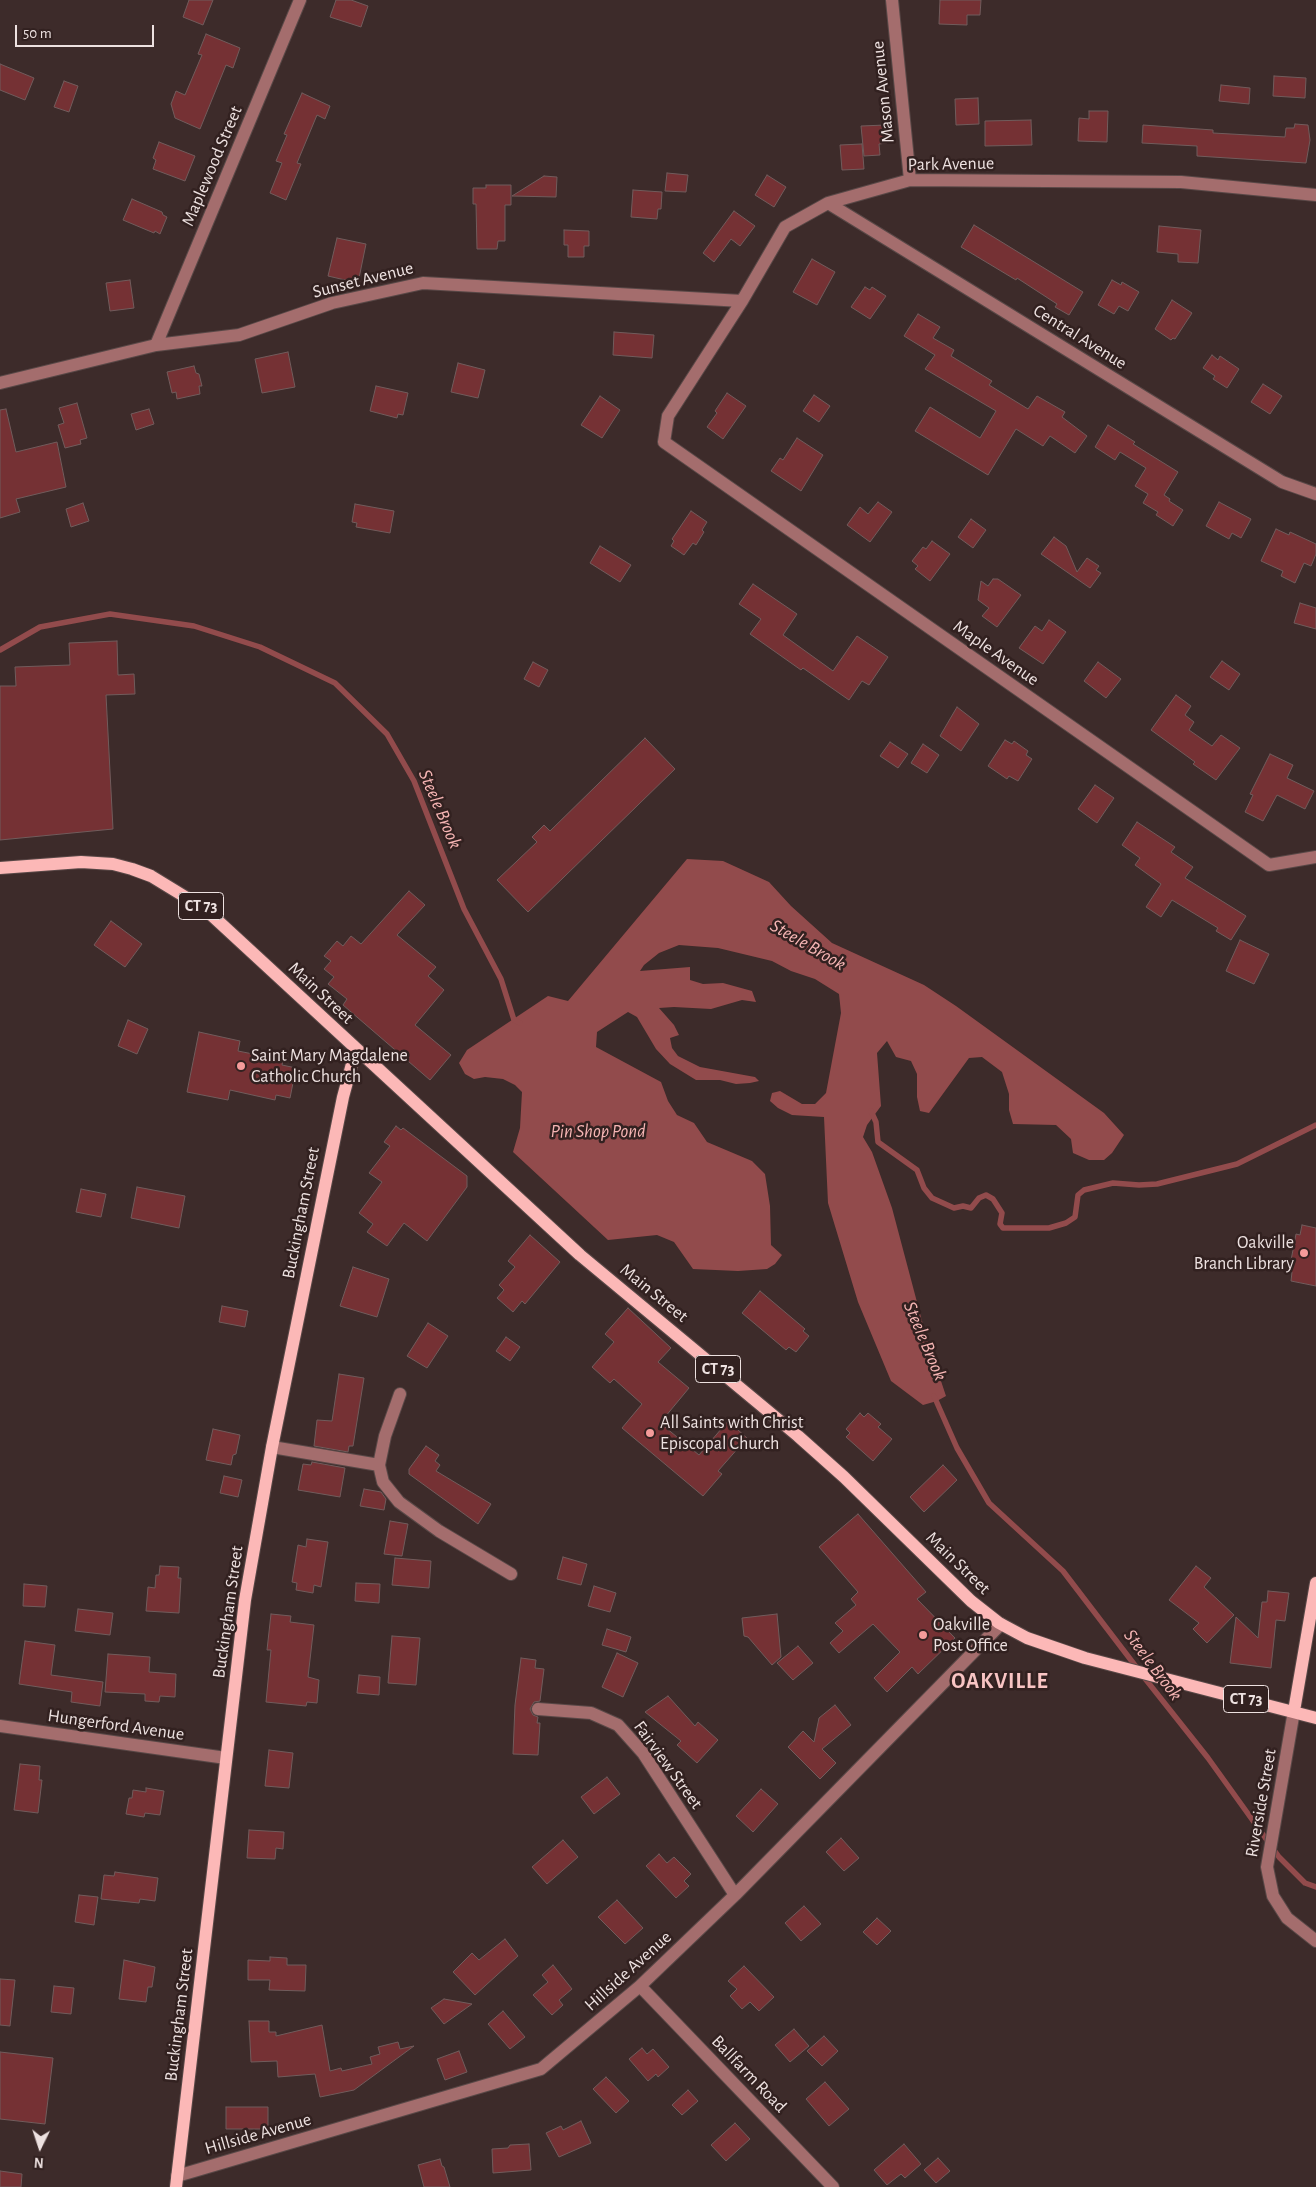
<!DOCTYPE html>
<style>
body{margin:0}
#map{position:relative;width:1316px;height:2187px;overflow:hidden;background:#3d2b2a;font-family:"Alegreya Sans",sans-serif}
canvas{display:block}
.north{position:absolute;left:15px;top:2122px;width:50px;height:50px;-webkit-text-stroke:4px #322120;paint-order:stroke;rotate:184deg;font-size:14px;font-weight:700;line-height:20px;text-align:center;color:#ede1e0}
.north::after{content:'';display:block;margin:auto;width:18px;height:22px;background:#ede1e0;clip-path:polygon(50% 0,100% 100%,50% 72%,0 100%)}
.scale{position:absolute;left:15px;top:25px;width:139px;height:22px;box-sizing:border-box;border:2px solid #ede1e0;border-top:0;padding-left:6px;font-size:15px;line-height:18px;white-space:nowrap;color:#ede1e0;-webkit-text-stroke:4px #322120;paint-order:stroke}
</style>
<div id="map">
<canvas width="1316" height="2187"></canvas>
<div class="north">N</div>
<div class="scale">50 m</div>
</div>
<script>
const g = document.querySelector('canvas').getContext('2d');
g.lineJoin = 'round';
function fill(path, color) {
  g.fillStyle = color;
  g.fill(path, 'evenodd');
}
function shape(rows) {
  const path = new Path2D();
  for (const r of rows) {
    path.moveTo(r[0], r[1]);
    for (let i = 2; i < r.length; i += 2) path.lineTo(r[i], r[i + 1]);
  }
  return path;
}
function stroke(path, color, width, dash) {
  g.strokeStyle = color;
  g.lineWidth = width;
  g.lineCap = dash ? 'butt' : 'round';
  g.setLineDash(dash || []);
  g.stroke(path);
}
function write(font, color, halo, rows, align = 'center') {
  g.font = font + ' "Alegreya Sans",sans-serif';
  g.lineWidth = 5;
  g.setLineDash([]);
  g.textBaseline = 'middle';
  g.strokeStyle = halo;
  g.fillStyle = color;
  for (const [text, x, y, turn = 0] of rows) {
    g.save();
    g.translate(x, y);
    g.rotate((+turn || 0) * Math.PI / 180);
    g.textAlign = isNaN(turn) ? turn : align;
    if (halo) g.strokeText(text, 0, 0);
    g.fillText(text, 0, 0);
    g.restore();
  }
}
fill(shape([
 [687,859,723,861,769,882,791,906,832,943,924,985,956,1006,1104,1113,1124,1135,1112,1153,1104,1160,1089,1160,1073,1153,1071,1139,1056,1125,1013,1124,1009,1110,1009,1094,1002,1072,982,1057,969,1058,929,1113,920,1111,917,1097,917,1074,911,1061,896,1057,887,1041,877,1053,881,1106,867,1125,863,1137,872,1152,892,1208,926,1336,946,1396,937,1401,923,1405,891,1381,858,1302,828,1203,824,1117,792,1115,778,1108,770,1101,772,1093,780,1091,802,1104,815,1104,826,1093,841,1013,839,994,815,979,791,971,772,961,718,948,679,945,659,953,644,965,640,971,690,967,690,980,703,984,723,983,752,991,756,1002,742,1000,711,1009,674,1007,659,1008,674,1025,679,1035,670,1038,672,1048,678,1056,700,1067,755,1077,759,1081,750,1083,736,1084,720,1080,696,1080,670,1064,656,1049,637,1017,628,1012,597,1032,596,1047,661,1082,668,1101,677,1115,694,1123,707,1142,752,1161,765,1174,770,1206,771,1245,782,1255,775,1264,767,1269,738,1271,693,1269,674,1242,657,1235,608,1240,513,1152,520,1128,522,1092,515,1085,503,1079,485,1077,474,1079,465,1074,459,1063,467,1050,548,996,568,1001]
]), '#924b4c');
stroke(shape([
 [0,650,40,627,110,614,194,626,260,647,335,683,387,734,414,781,464,909,501,979,514,1020,520,1023],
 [871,1111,876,1122,878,1142,917,1170,924,1188,932,1198,954,1208,963,1206,971,1208,979,1198,986,1195,993,1199,1002,1213,1000,1224,1003,1228,1049,1228,1066,1223,1075,1217,1078,1195,1084,1190,1113,1183,1139,1185,1157,1184,1237,1164,1316,1125],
 [934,1396,957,1448,989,1503,1063,1571,1137,1668],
 [1143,1676,1208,1758,1279,1857,1305,1883,1316,1887]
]), '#924b4c', 5.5);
const building = shape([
 [189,0,213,0,203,25,183,17,189,0],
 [336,0,351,0,368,6,361,27,330,17,336,0],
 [940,0,981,0,980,15,967,15,967,25,939,24,940,0],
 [206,34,240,48,233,68,226,65,200,129,175,118,171,104,176,91,185,95,202,55,198,54,206,34],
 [0,64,34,78,25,100,0,90,0,64],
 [1274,76,1306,78,1305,98,1273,96,1274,76],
 [64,81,78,86,69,112,54,107,64,81],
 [1221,85,1250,88,1249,104,1219,101,1221,85],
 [302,93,330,106,325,119,317,115,297,163,301,164,286,200,270,193,282,163,276,161,287,135,284,134,302,93],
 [978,98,979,124,956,125,955,99,978,98],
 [1089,111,1108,111,1107,142,1078,141,1079,118,1089,119,1089,111],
 [1031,120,1032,145,985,146,985,121,1031,120],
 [1295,124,1308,125,1310,140,1306,163,1197,156,1197,146,1142,143,1143,125,1213,130,1213,133,1285,137,1286,128,1294,128,1295,124],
 [886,125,887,143,879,144,880,155,864,156,861,126,886,125],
 [159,142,195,156,185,181,153,169,156,160,153,158,159,142],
 [862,144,864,169,842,170,840,145,862,144],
 [667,173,688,175,686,192,665,191,667,173],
 [767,175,786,187,774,207,755,195,767,175],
 [544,176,557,177,556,197,512,196,544,176],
 [486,185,511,185,511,205,505,205,505,241,498,241,497,249,477,249,476,204,473,204,473,188,486,188,486,185],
 [633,190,662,192,661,209,658,209,657,219,631,217,633,190],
 [132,199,162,212,163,215,167,217,160,234,155,231,154,233,123,220,132,199],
 [734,211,755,226,740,246,731,239,714,262,703,253,734,211],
 [974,225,1083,292,1069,315,1055,307,1057,304,1017,278,1016,280,961,247,974,225],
 [1159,226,1201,230,1198,263,1178,262,1178,254,1157,252,1159,226],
 [564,230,589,231,589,246,584,246,584,257,568,257,568,245,564,245,564,230],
 [337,238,366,244,358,283,328,276,337,238],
 [812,259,835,272,817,305,793,292,812,259],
 [130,280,134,308,110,311,106,283,130,280],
 [1112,280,1121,285,1122,282,1139,292,1128,311,1119,306,1114,314,1098,305,1112,280],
 [865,287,870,290,872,287,886,296,870,319,851,307,865,287],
 [1172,300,1192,313,1175,339,1173,338,1171,340,1155,329,1172,300],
 [918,314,940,327,933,338,954,350,951,356,992,381,989,385,1028,409,1037,396,1065,412,1062,417,1087,436,1075,453,1050,436,1043,446,1016,429,988,475,915,431,930,407,980,438,996,411,925,369,935,355,904,336,918,314],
 [614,332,654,335,652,358,613,355,614,332],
 [288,352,295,387,262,393,255,359,288,352],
 [1212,355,1218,360,1220,356,1239,369,1227,388,1213,379,1215,376,1203,368,1212,355],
 [458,363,485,370,478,398,451,392,458,363],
 [194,366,196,373,199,374,202,386,199,386,200,394,177,399,176,392,172,393,167,372,194,366],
 [1263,384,1282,396,1270,414,1251,402,1263,384],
 [376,386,408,393,403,415,398,414,397,418,370,411,376,386],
 [727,393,746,406,723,439,707,427,717,413,715,411,727,393],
 [814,395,830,406,819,422,803,411,814,395],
 [600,396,620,410,602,438,581,425,600,396],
 [77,403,87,438,80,440,81,444,65,448,58,425,64,423,59,408,77,403],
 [6,409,16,452,57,442,66,487,16,499,20,512,0,518,0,410,6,409],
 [149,409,154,424,136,430,131,414,149,409],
 [1108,425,1135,442,1133,444,1178,472,1164,495,1170,499,1169,501,1183,510,1173,526,1156,515,1158,512,1143,503,1148,494,1135,486,1146,468,1120,452,1115,460,1095,447,1108,425],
 [797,438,823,455,801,491,771,471,780,458,783,460,797,438],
 [878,502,892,512,870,542,847,525,860,507,868,514,878,502],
 [1219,502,1251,519,1241,538,1232,533,1229,539,1206,526,1219,502],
 [83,503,89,521,71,527,66,509,83,503],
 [355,504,394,511,390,533,356,527,357,523,352,522,355,504],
 [691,511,707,522,702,530,704,532,696,545,693,543,684,555,671,546,674,541,672,539,691,511],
 [971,519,986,530,973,548,958,537,971,519],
 [1276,529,1289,535,1290,532,1316,544,1316,554,1311,566,1304,563,1295,583,1281,576,1283,571,1261,561,1276,529],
 [1054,537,1066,546,1077,572,1087,558,1099,566,1096,570,1101,573,1090,588,1041,554,1054,537],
 [932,541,950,554,930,581,915,569,918,566,912,561,923,547,926,549,932,541],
 [600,546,631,565,620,582,590,563,600,546],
 [993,579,998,579,1021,595,997,627,982,616,989,608,978,600,981,581,988,586,993,579],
 [753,584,797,614,783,635,833,671,857,636,888,657,869,685,862,681,849,700,803,668,801,670,750,634,761,619,739,604,753,584],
 [1300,603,1316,608,1316,629,1294,623,1300,603],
 [1049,620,1066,632,1043,664,1019,648,1035,626,1042,631,1049,620],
 [117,641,118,675,134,674,135,694,106,695,113,829,0,840,0,686,16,686,15,667,70,665,69,643,117,641],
 [1222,661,1240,674,1229,690,1210,677,1222,661],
 [533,662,548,670,539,687,524,679,533,662],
 [1098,662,1121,679,1106,698,1084,681,1098,662],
 [1176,695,1191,706,1185,715,1194,722,1189,730,1212,746,1221,735,1240,748,1216,780,1193,764,1195,762,1151,730,1176,695],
 [957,707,979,724,961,751,940,736,957,707],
 [645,738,675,769,528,912,497,880,537,842,532,837,544,825,550,831,645,738],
 [1005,740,1012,744,1014,741,1028,751,1026,755,1032,759,1018,781,1009,776,1007,779,988,766,1005,740],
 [890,742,908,754,898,768,880,756,890,742],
 [923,744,939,755,927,773,911,763,923,744],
 [1270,754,1293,765,1287,778,1314,791,1305,809,1277,795,1263,821,1245,812,1253,795,1250,794,1270,754],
 [1095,785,1114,798,1097,823,1078,809,1095,785],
 [1137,822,1175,847,1171,852,1193,867,1185,878,1246,916,1231,940,1216,931,1218,928,1172,900,1161,917,1146,907,1161,884,1135,865,1140,858,1122,845,1137,822],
 [409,891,425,905,397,935,436,967,428,976,444,990,415,1025,451,1055,430,1080,343,1005,347,999,328,984,334,977,324,969,331,961,324,956,337,941,343,946,351,936,361,944,409,891],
 [111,921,142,944,125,967,94,945,111,921],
 [1240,940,1269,954,1254,984,1226,971,1240,940],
 [128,1020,148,1029,137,1054,118,1046,128,1020],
 [199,1032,240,1041,238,1051,283,1060,282,1065,296,1068,290,1098,276,1095,275,1100,230,1090,228,1100,187,1092,199,1032],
 [396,1126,401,1130,403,1128,467,1176,467,1187,427,1241,404,1223,387,1246,367,1232,373,1224,359,1213,382,1182,369,1173,390,1146,384,1142,396,1126],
 [137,1187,185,1196,179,1228,131,1218,137,1187],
 [81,1189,106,1194,101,1217,76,1212,81,1189],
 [1302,1225,1316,1228,1316,1286,1291,1281,1292,1272,1289,1271,1296,1234,1300,1235,1302,1225],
 [530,1235,560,1262,525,1304,522,1301,513,1312,497,1298,504,1290,499,1285,515,1267,508,1261,530,1235],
 [353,1267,389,1279,377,1317,340,1306,353,1267],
 [760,1291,805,1329,803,1331,809,1336,796,1352,789,1347,786,1350,742,1313,760,1291],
 [222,1306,248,1311,245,1327,219,1322,222,1306],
 [628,1308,671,1348,658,1362,689,1388,660,1423,699,1455,728,1421,747,1438,718,1471,722,1474,703,1496,622,1428,642,1404,614,1379,610,1383,592,1367,614,1342,605,1334,628,1308],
 [428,1323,448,1336,427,1368,407,1356,428,1323],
 [506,1337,520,1347,510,1361,496,1351,506,1337],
 [339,1374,364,1378,353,1446,349,1446,348,1452,314,1446,317,1420,332,1421,339,1374],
 [860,1413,864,1417,868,1413,881,1424,878,1427,892,1439,873,1461,846,1437,850,1433,846,1429,860,1413],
 [213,1429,240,1435,236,1454,233,1455,231,1465,206,1460,213,1429],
 [426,1446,439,1455,435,1461,440,1465,436,1471,491,1504,478,1524,409,1474,409,1469,426,1446],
 [312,1462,345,1468,340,1497,298,1490,303,1464,311,1465,312,1462],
 [943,1465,957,1480,924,1512,910,1497,943,1465],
 [224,1476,242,1480,238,1497,220,1493,224,1476],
 [364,1489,381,1492,386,1499,384,1510,360,1506,364,1489],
 [858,1514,926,1592,917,1599,955,1638,918,1674,912,1667,887,1692,874,1678,900,1652,873,1624,839,1653,830,1643,843,1631,835,1623,856,1605,851,1599,858,1592,819,1547,858,1514],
 [390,1521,408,1524,402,1556,384,1554,390,1521],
 [307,1539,328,1542,321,1587,314,1585,313,1593,296,1590,297,1583,292,1582,298,1545,306,1547,307,1539],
 [563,1557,587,1564,581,1585,557,1579,563,1557],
 [395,1558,431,1561,429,1588,392,1585,395,1558],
 [160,1566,179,1567,178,1578,181,1578,179,1613,146,1611,148,1587,155,1588,156,1575,159,1575,160,1566],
 [1196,1566,1211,1578,1204,1587,1234,1615,1207,1643,1193,1629,1199,1623,1169,1600,1196,1566],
 [356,1583,380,1584,379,1603,355,1601,356,1583],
 [24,1584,47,1586,45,1607,23,1606,24,1584],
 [594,1586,616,1593,610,1612,588,1606,594,1586],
 [1268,1591,1289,1593,1285,1621,1276,1620,1271,1668,1230,1663,1236,1617,1258,1638,1262,1602,1267,1602,1268,1591],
 [78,1609,113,1613,110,1635,75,1631,78,1609],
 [271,1614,291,1616,290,1622,314,1625,308,1677,319,1680,317,1703,307,1702,306,1706,266,1702,271,1650,267,1650,271,1614],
 [777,1614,781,1657,772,1665,748,1637,744,1636,742,1618,777,1614],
 [607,1629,631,1637,626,1652,602,1645,607,1629],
 [392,1636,420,1638,416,1685,388,1683,392,1636],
 [25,1641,55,1645,51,1675,103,1682,100,1706,71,1702,72,1692,19,1684,25,1641],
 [798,1646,813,1663,793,1680,777,1663,798,1646],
 [617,1653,638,1663,623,1697,602,1687,617,1653],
 [108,1654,150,1657,149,1672,176,1674,175,1697,160,1696,159,1702,145,1701,145,1694,105,1692,108,1654],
 [521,1658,536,1660,535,1668,544,1669,540,1701,534,1702,530,1709,533,1715,538,1717,537,1723,540,1723,538,1755,513,1754,515,1705,521,1658],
 [359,1675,380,1677,379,1695,357,1693,359,1675],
 [668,1696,695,1726,698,1722,718,1740,697,1763,677,1745,681,1741,645,1712,668,1696],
 [835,1705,851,1725,822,1749,836,1763,820,1779,788,1747,803,1731,814,1742,819,1718,835,1705],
 [269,1750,293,1753,289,1788,265,1786,269,1750],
 [20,1764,40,1766,39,1780,42,1780,38,1813,14,1810,20,1764],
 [607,1777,620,1794,594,1814,581,1797,607,1777],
 [146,1788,164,1791,160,1815,145,1813,144,1817,126,1814,129,1798,132,1798,133,1790,146,1792,146,1788],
 [761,1789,778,1804,753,1832,736,1816,761,1789],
 [249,1830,284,1832,283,1849,276,1848,275,1859,247,1858,249,1830],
 [841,1838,859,1858,844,1871,826,1852,841,1838],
 [563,1840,578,1857,547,1884,532,1867,563,1840],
 [659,1854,667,1863,674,1857,691,1874,684,1881,689,1886,676,1898,646,1866,659,1854],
 [115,1872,158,1878,155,1901,140,1899,139,1903,101,1899,104,1875,114,1876,115,1872],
 [79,1895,98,1897,94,1925,75,1922,79,1895],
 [617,1900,643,1928,625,1944,598,1917,617,1900],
 [804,1906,821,1924,801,1941,785,1923,804,1906],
 [877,1918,891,1931,877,1945,863,1932,877,1918],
 [505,1939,518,1956,475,1995,453,1972,472,1953,479,1960,505,1939],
 [270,1957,287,1958,287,1965,306,1965,305,1991,269,1990,270,1980,248,1980,248,1960,270,1961,270,1957],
 [124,1960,155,1967,152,1987,148,1987,146,2002,119,1999,124,1960],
 [553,1965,572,1989,559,2000,563,2005,552,2015,533,1995,548,1982,542,1975,553,1965],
 [744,1966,774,1997,759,2011,750,2002,742,2009,730,1996,737,1989,728,1981,744,1966],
 [0,1979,15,1980,10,2026,0,2025,0,1979],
 [54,1986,74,1988,71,2014,51,2012,54,1986],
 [444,1999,472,2004,444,2024,431,2008,444,1999],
 [503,2011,525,2037,510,2049,488,2024,503,2011],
 [249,2021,269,2021,269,2032,276,2032,276,2036,322,2025,330,2071,341,2068,342,2071,372,2064,370,2057,380,2054,378,2047,398,2042,400,2049,414,2046,354,2090,320,2097,315,2074,278,2077,277,2061,251,2062,249,2021],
 [794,2029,809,2046,790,2062,775,2045,794,2029],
 [824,2036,838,2051,822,2066,807,2051,824,2036],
 [642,2048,647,2054,653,2049,669,2067,658,2077,656,2074,648,2081,629,2059,642,2048],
 [459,2051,467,2072,445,2080,437,2059,459,2051],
 [0,2052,53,2058,45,2124,0,2119,0,2052],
 [606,2077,629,2101,616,2113,593,2089,606,2077],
 [825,2082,849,2109,829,2126,806,2099,825,2082],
 [688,2090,698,2101,682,2115,672,2105,688,2090],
 [226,2107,268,2107,268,2129,226,2129,226,2107],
 [581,2121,591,2143,559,2157,546,2133,561,2126,563,2130,581,2121],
 [735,2123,750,2139,726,2161,711,2145,735,2123],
 [529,2144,531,2170,493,2173,492,2149,508,2148,510,2145,529,2144],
 [904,2144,921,2164,905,2178,901,2174,887,2185,874,2170,904,2144],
 [938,2158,950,2171,936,2183,924,2170,938,2158],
 [440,2159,442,2166,444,2167,450,2187,424,2187,418,2165,440,2159],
 [0,2171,22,2174,21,2187,0,2187,0,2171]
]);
fill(building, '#753134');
stroke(building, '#715c5c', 1);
const minor = shape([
 [892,0,910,180],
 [1316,195,1181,182,910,180,828,203,785,227,742,301,668,416,664,442,1269,865,1316,857],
 [828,203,1282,482,1316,494],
 [156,345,300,0],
 [0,383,156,345,239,335,332,303,423,283,742,301],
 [400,1394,385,1436,379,1465,383,1482,399,1502,439,1531,511,1574],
 [272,1447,379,1465],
 [538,1709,591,1713,618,1725,643,1753,735,1895],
 [1294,1711,1267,1867,1273,1896,1287,1918,1316,1941],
 [0,1726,226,1758],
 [640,1986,833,2187],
 [177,2176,541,2069,640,1986,735,1895,1001,1624]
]);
const major = shape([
 [0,868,81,862,113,864,132,869,151,876,205,909,580,1255,798,1436,844,1477,971,1601,999,1623,1027,1638,1085,1658,1316,1718],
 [1294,1711,1316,1583],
 [176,2187,245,1600,272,1447,343,1097,356,1049]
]);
stroke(minor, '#594847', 14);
stroke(major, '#594847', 14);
stroke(minor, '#a46d6d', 12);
stroke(major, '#fcb8b7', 12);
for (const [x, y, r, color] of [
 [241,1066,5,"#f59b9a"],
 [1304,1253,5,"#f59b9a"],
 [650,1433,5,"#f59b9a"],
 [923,1635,5,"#f59b9a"]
]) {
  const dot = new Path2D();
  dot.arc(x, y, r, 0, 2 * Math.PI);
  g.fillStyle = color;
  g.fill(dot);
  stroke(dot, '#322120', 2);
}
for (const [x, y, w] of [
 [201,906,45],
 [718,1369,45],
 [1246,1699,45]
]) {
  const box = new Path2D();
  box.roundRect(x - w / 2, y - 13.5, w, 27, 4);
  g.fillStyle = '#322120';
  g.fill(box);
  stroke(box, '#ede1e0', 1);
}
write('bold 16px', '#ede1e0', null, [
 ["CT 73",201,906],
 ["CT 73",718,1369],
 ["CT 73",1246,1699]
]);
write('18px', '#ede1e0', '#322120', [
 ["Mason Avenue",883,92,-96],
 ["Park Avenue",951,164,-1],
 ["Maplewood Street",212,166,-67],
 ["Sunset Avenue",363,280,-14],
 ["Central Avenue",1080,337,32],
 ["Maple Avenue",996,653,35],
 ["Main Street",321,993,43],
 ["Buckingham Street",301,1213,-79],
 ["Main Street",654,1293,39],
 ["Main Street",958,1563,44],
 ["Buckingham Street",228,1612,-82],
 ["Hungerford Avenue",116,1725,8],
 ["Fairview Street",668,1765,54],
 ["Riverside Street",1261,1803,-80],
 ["Hillside Avenue",628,1971,-42],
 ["Buckingham Street",179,2015,-83],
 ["Ballfarm Road",749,2074,46],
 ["Hillside Avenue",258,2134,-16]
]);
write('18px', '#ede1e0', '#322120', [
 ["Saint Mary Magdalene",251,1056],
 ["Catholic Church",251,1077],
 ["Oakville",1294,1243,"right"],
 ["Branch Library",1294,1264,"right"],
 ["All Saints with Christ",660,1423],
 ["Episcopal Church",660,1444],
 ["Oakville",933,1625],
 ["Post Office",933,1646]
], 'left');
write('italic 19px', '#f7b6b5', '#322120', [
 ["Steele Brook",440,809,67],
 ["Steele Brook",808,945,30],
 ["Pin Shop Pond",598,1131],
 ["Steele Brook",925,1341,67],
 ["Steele Brook",1153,1665,53]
]);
g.letterSpacing = '1px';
write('bold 22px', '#f8c4c3', '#322120', [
 ["OAKVILLE",1000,1681]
]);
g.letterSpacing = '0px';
</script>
